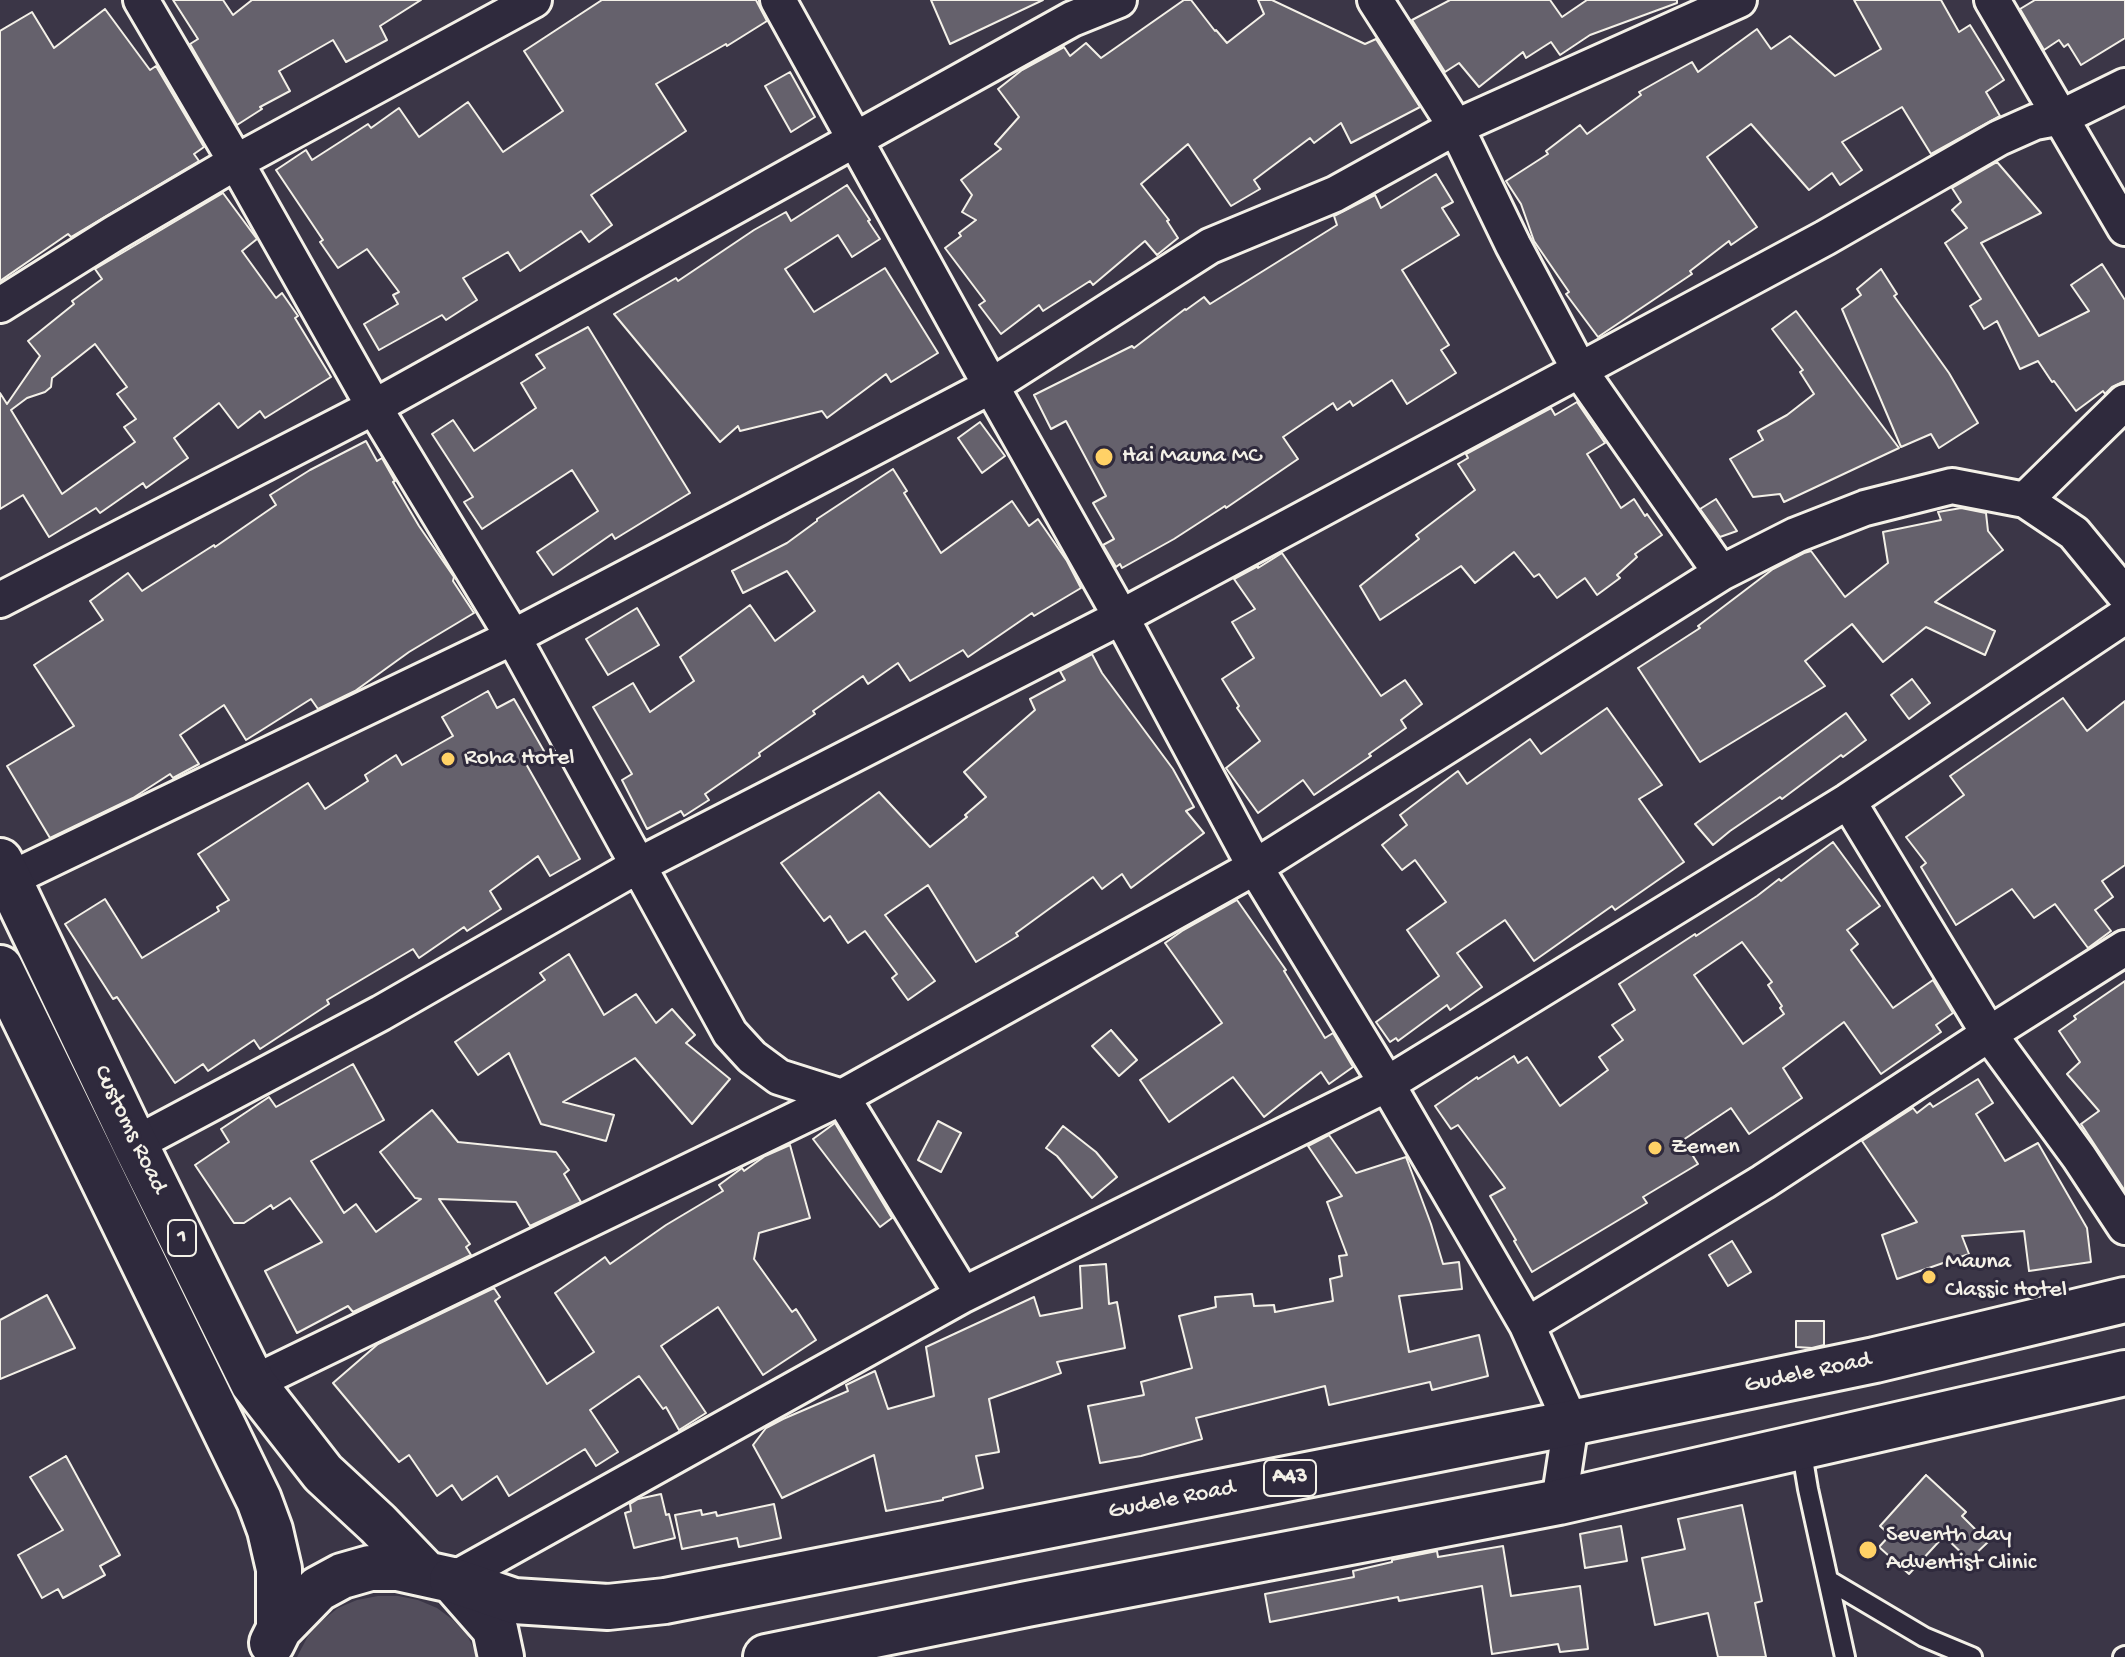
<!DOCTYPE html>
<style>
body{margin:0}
canvas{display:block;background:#3b3647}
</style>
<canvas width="2125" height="1657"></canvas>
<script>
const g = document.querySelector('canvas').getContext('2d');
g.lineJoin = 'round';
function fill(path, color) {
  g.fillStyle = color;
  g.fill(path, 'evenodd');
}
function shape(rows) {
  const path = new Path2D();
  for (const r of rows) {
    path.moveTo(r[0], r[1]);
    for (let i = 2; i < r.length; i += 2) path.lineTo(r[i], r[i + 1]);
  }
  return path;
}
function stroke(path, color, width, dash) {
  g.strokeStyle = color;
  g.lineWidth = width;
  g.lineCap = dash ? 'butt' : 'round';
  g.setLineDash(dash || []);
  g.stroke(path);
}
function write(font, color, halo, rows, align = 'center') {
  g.font = font + ' "Gochi Hand",sans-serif';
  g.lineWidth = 6;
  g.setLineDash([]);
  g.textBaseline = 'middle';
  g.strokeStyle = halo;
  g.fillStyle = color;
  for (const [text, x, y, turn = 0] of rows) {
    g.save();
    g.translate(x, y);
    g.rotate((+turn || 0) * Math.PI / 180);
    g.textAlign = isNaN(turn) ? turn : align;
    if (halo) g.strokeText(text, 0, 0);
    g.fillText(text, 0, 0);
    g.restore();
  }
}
fill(shape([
 [378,1596,398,1596,418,1600,437,1608,453,1620,467,1635,478,1657,297,1657,308,1636,322,1621,338,1608,357,1600]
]), '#534e5c');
const building = shape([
 [173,0,223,0,233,15,252,0,421,0,380,26,387,40,346,62,333,40,279,71,290,91,260,107,262,109,237,125,190,44,198,39,173,0],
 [602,0,756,0,767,21,727,46,726,44,656,84,686,131,591,195,612,225,589,242,581,231,520,271,508,252,463,278,477,300,446,320,442,315,379,350,364,324,398,304,393,295,399,292,367,249,338,268,320,242,323,240,276,170,306,150,312,160,368,124,371,128,399,108,419,137,468,102,503,152,563,111,524,51,602,0],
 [931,0,1043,0,950,44,931,0],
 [1184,0,1191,0,1215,31,1216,30,1227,43,1264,14,1258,0,1272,0,1365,44,1376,39,1420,107,1351,143,1341,123,1314,143,1310,138,1254,180,1260,189,1231,206,1188,144,1141,184,1169,220,1167,221,1178,238,1157,255,1145,241,1093,285,1090,281,1043,311,1039,305,1001,334,979,305,985,301,945,248,961,236,959,233,976,220,962,212,972,195,961,180,1001,149,995,144,1019,117,998,89,1022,70,1064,47,1070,56,1086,43,1101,58,1184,0],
 [1450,0,1550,0,1562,17,1587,0,1677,0,1677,3,1590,35,1560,55,1551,42,1526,58,1523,52,1479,87,1459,63,1445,72,1412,20,1450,0],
 [1854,0,1941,0,1959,32,1970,25,2004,80,1986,92,2000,116,1931,154,1902,107,1842,142,1862,170,1840,185,1832,173,1809,190,1751,124,1707,157,1757,227,1731,245,1729,241,1690,271,1692,274,1598,337,1566,294,1569,292,1534,241,1521,204,1506,181,1548,154,1546,151,1580,125,1587,134,1641,95,1639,92,1692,62,1698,72,1757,29,1771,49,1790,36,1835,76,1881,49,1854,0],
 [2035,0,2125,0,2125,38,2081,65,2068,44,2064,47,2059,40,2044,50,2020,9,2035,0],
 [105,9,150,70,156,66,204,147,194,154,199,161,71,237,68,234,0,281,0,31,32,12,54,48,105,9],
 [790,72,815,117,791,132,765,86,790,72],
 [1997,162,2041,213,1981,243,2039,336,2089,311,2071,285,2102,264,2125,300,2125,381,2112,387,2105,394,2103,391,2076,411,2054,381,2052,382,2038,361,2020,369,1997,321,1984,329,1970,306,1981,299,1945,243,1967,228,1952,210,1961,202,1952,188,1997,162],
 [1436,174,1453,202,1442,208,1459,235,1402,270,1449,345,1441,350,1456,373,1407,404,1392,380,1353,406,1350,401,1337,410,1333,403,1283,437,1298,459,1226,508,1225,506,1174,539,1122,568,1120,564,1116,567,1103,545,1114,539,1093,503,1106,496,1066,421,1051,429,1034,395,1132,346,1134,348,1185,309,1186,310,1204,297,1210,304,1337,225,1334,216,1375,195,1381,208,1436,174],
 [847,185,870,220,868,221,880,239,852,257,838,235,785,269,814,312,885,268,938,353,891,382,886,374,827,418,822,411,740,431,738,426,720,442,614,314,676,278,678,281,754,230,786,212,791,221,847,185],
 [223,193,257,239,242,251,276,298,282,293,298,316,295,318,331,377,265,418,260,411,238,428,219,403,174,438,188,458,146,488,143,483,100,513,96,508,49,537,23,495,0,509,0,393,7,404,40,356,28,341,74,304,72,301,102,279,95,269,223,193],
 [95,344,127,387,117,394,136,419,124,427,135,442,62,494,11,410,27,398,45,392,51,387,52,378,95,344],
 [1881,269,1897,294,1894,296,1949,373,1978,423,1939,448,1931,434,1901,447,1842,309,1861,295,1857,289,1881,269],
 [1796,311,1899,448,1784,502,1780,494,1753,497,1730,459,1763,440,1758,431,1787,415,1814,394,1800,372,1803,370,1772,329,1796,311],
 [588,327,690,493,615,539,612,534,553,575,537,552,598,511,572,470,482,529,464,502,473,497,432,434,453,420,474,451,536,408,521,383,545,368,536,355,588,327],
 [1577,402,1605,443,1587,454,1621,508,1634,499,1645,516,1647,514,1662,535,1635,554,1637,557,1617,575,1620,578,1597,595,1585,578,1557,598,1539,574,1534,577,1514,552,1475,583,1461,566,1380,620,1360,586,1419,539,1416,535,1475,490,1458,464,1468,458,1466,454,1551,408,1555,415,1577,402],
 [980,422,1005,456,982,473,958,438,980,422],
 [366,441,377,461,382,458,395,481,393,482,419,526,454,577,453,581,474,613,409,652,355,691,318,709,311,699,246,740,224,705,180,735,199,764,173,778,170,774,133,798,50,838,7,766,74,726,34,665,103,620,90,601,128,573,142,591,214,545,215,547,276,505,270,495,310,470,366,441],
 [893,469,907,491,904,493,941,553,1012,501,1029,526,1038,519,1067,561,1081,588,1034,616,1032,613,968,657,963,650,910,681,898,663,868,684,863,676,813,711,815,714,759,753,760,756,705,794,709,800,684,816,681,811,647,829,622,780,632,774,593,707,633,683,650,712,694,681,680,657,750,605,775,641,815,611,787,571,743,593,732,571,787,543,817,521,817,519,893,469],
 [1716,499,1737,531,1720,537,1700,509,1716,499],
 [1961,508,1986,513,1988,531,2003,550,1935,602,1995,631,1985,655,1926,627,1883,662,1852,624,1805,661,1825,686,1700,762,1638,668,1700,628,1698,626,1773,569,1804,553,1811,551,1845,597,1888,563,1883,532,1941,520,1938,512,1961,508],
 [1282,553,1381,696,1405,680,1422,704,1401,720,1406,728,1369,754,1371,756,1314,795,1303,780,1258,813,1226,768,1260,741,1237,708,1239,706,1222,679,1254,658,1232,622,1255,609,1234,579,1258,566,1258,568,1282,553],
 [637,608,659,645,608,675,586,639,637,608],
 [1092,654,1102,673,1173,769,1194,807,1186,811,1204,833,1131,888,1122,874,1102,889,1093,877,1016,933,1018,936,976,962,928,885,885,915,935,981,908,1000,892,978,897,974,865,931,848,943,830,916,824,921,781,863,879,792,930,847,967,817,965,815,986,797,964,772,1035,710,1030,699,1065,680,1060,671,1092,654],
 [1912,679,1930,703,1909,719,1891,695,1912,679],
 [488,691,497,708,514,699,544,751,525,762,580,859,550,876,538,856,490,891,501,909,467,931,464,927,419,958,413,949,327,1000,329,1004,260,1049,254,1040,208,1071,203,1064,175,1083,117,997,113,999,65,924,105,899,142,958,219,911,217,907,229,900,198,854,308,783,325,809,368,781,365,775,396,755,402,765,453,736,442,717,488,691],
 [2063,698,2087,731,2125,701,2125,865,2102,881,2113,897,2095,910,2111,931,2088,948,2055,904,2034,918,2012,889,1956,925,1921,867,1926,863,1906,837,1964,795,1950,776,2063,698],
 [1607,708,1662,785,1639,799,1684,862,1615,910,1612,906,1534,961,1505,920,1457,953,1482,987,1450,1010,1447,1005,1398,1041,1396,1038,1390,1042,1376,1022,1439,976,1407,930,1446,902,1415,860,1402,870,1382,845,1407,825,1400,815,1458,771,1467,784,1530,739,1541,754,1607,708],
 [1846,713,1866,740,1843,757,1841,755,1782,799,1780,797,1730,831,1713,845,1695,824,1846,713],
 [1833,842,1880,906,1847,930,1858,944,1851,950,1893,1008,1933,980,1953,1013,1936,1025,1941,1032,1881,1074,1844,1022,1783,1068,1802,1098,1749,1134,1731,1108,1683,1140,1698,1164,1643,1197,1647,1203,1532,1272,1514,1241,1516,1240,1490,1196,1505,1188,1458,1125,1451,1129,1435,1106,1477,1077,1478,1079,1514,1056,1518,1063,1527,1057,1560,1106,1608,1070,1599,1057,1623,1040,1612,1025,1635,1010,1619,984,1695,934,1696,936,1757,896,1779,879,1781,881,1833,842],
 [1742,942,1772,982,1768,985,1782,1006,1780,1008,1784,1014,1743,1044,1694,975,1742,942],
 [1237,900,1286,970,1284,971,1325,1038,1333,1033,1353,1067,1329,1084,1321,1072,1264,1117,1233,1077,1169,1122,1140,1080,1222,1023,1165,943,1182,931,1237,900],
 [569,954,604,1015,636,994,656,1023,672,1009,695,1035,686,1043,730,1079,692,1124,635,1058,563,1102,614,1115,606,1141,541,1124,509,1053,478,1075,455,1042,545,980,540,973,569,954],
 [2125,981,2125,1191,2081,1124,2099,1111,2067,1074,2080,1062,2059,1031,2076,1019,2074,1016,2125,981],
 [1111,1030,1137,1060,1119,1076,1092,1046,1111,1030],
 [353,1064,384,1120,311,1161,344,1213,356,1204,376,1232,421,1199,415,1198,380,1152,432,1110,458,1142,556,1152,569,1170,564,1174,581,1202,530,1226,516,1202,439,1199,470,1244,466,1247,471,1255,353,1312,348,1306,297,1333,265,1271,322,1242,290,1198,273,1209,271,1205,244,1223,234,1223,195,1165,229,1142,221,1129,269,1097,276,1107,353,1064],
 [1978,1079,1993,1103,1976,1114,2005,1161,2038,1143,2087,1228,2091,1262,2029,1271,2024,1231,1962,1236,1969,1254,1897,1279,1882,1235,1917,1222,1862,1141,1913,1108,1917,1113,1930,1103,1933,1107,1978,1079],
 [938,1121,961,1133,941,1172,918,1160,938,1121],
 [835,1123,892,1218,880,1227,813,1139,835,1123],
 [1063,1126,1096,1152,1117,1177,1092,1198,1057,1156,1046,1148,1063,1126],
 [1329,1135,1356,1173,1406,1157,1431,1224,1443,1264,1459,1262,1462,1289,1399,1296,1409,1352,1479,1335,1488,1376,1432,1390,1430,1382,1329,1405,1325,1386,1196,1418,1202,1439,1141,1456,1100,1463,1088,1406,1144,1395,1141,1382,1192,1368,1179,1316,1216,1307,1215,1297,1252,1294,1254,1306,1274,1305,1275,1312,1333,1301,1330,1279,1342,1276,1339,1256,1347,1255,1327,1202,1342,1196,1308,1146,1329,1135],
 [790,1145,810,1218,759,1233,754,1259,792,1312,796,1309,816,1340,763,1375,718,1307,661,1346,706,1413,679,1430,666,1407,663,1409,639,1376,590,1410,618,1452,596,1466,585,1449,509,1496,497,1476,462,1500,452,1485,437,1496,409,1455,399,1462,333,1383,378,1344,494,1288,500,1297,495,1301,547,1384,594,1352,555,1293,605,1257,610,1264,666,1225,723,1191,719,1185,742,1168,744,1171,765,1156,790,1145],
 [1732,1241,1751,1272,1728,1286,1709,1255,1732,1241],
 [1106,1264,1109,1304,1117,1302,1125,1348,1057,1362,1061,1373,989,1399,999,1452,976,1456,983,1488,943,1498,943,1500,886,1511,874,1455,782,1498,753,1445,766,1428,783,1419,848,1391,846,1385,875,1371,888,1409,934,1396,926,1347,1034,1297,1040,1316,1082,1308,1080,1266,1106,1264],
 [47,1295,75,1348,0,1379,0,1320,47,1295],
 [1796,1321,1824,1321,1824,1345,1812,1348,1796,1347,1796,1321],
 [66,1456,120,1555,100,1566,105,1575,63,1598,58,1589,42,1598,18,1555,63,1530,30,1477,66,1456],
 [1926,1475,1966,1512,1962,1516,1988,1542,1969,1560,1944,1536,1909,1574,1879,1547,1890,1535,1880,1526,1926,1475],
 [661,1494,666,1515,669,1514,675,1538,634,1548,625,1513,631,1511,630,1504,638,1499,661,1494],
 [774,1504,781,1538,739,1547,737,1538,682,1549,675,1515,701,1510,702,1515,716,1512,717,1516,774,1504],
 [1742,1505,1762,1601,1755,1603,1766,1657,1718,1657,1708,1613,1655,1625,1642,1558,1685,1549,1678,1519,1742,1505],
 [1621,1526,1627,1561,1585,1568,1580,1534,1621,1526],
 [1503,1546,1511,1596,1580,1586,1588,1649,1560,1652,1558,1644,1492,1654,1482,1586,1399,1601,1398,1597,1270,1622,1265,1594,1354,1577,1353,1571,1392,1562,1392,1560,1437,1551,1438,1557,1503,1546]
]);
fill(building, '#65616c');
stroke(building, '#f4f1e8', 2);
const lane = shape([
 [1801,1447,1808,1489,1845,1657],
 [1828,1580,1924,1637,1972,1657],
 [2123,1657,2125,1656]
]);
const street = shape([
 [141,0,236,162,374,407,513,637,730,1033,752,1057,779,1077,842,1097,963,1295],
 [778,0,991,386,1121,617,1255,867,1387,1084,1527,1325,1571,1423,1559,1502],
 [1375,0,1456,127,1513,245,1580,371,1721,573],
 [1992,0,2125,228],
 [0,305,115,233,236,162,534,0],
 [2025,500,2125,402],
 [0,600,374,407,1072,19,1119,0],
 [1848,801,1989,1034,2079,1157,2125,1227],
 [10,879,513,637,991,386,1210,246,1335,194,1456,127,1739,0],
 [135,1144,381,1013,637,866,1121,617,1825,238,1999,138,2035,122,2062,117,2125,86],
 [1527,1325,1763,1182,1989,1034,2125,948],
 [253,1383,842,1097,1255,867,1721,573,1796,535,1865,508,1952,486,2025,500,2074,533,2125,595],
 [452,1580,963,1295,1387,1084,1848,801,2125,616]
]);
const primary = shape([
 [0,861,135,1144,253,1383,323,1473,378,1524,425,1573],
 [0,968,259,1500,270,1530,279,1569,279,1629],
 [272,1643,279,1629,318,1589,342,1576,370,1568,398,1568,452,1580,495,1629,501,1657]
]);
const highway = shape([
 [452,1580,514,1601,608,1607,665,1601,1571,1423,1875,1360,2125,1300],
 [766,1657,1027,1604,1559,1502,2125,1373]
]);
stroke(lane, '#f4f1e8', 24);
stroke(street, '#f4f1e8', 40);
stroke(primary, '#f4f1e8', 50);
stroke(highway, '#f4f1e8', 50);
stroke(lane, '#2f2a3d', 18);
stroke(street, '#2f2a3d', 34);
stroke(primary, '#2f2a3d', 44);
stroke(highway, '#2f2a3d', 44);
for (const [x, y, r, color] of [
 [1104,457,10,"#ffd166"],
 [448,759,8,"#ffd166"],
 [1655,1148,8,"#ffd166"],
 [1929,1277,8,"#ffd166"],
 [1868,1550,10,"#ffd166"]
]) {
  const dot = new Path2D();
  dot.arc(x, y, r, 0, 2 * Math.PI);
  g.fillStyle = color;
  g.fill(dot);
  stroke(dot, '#2f2a3d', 3);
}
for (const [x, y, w] of [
 [182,1238,28],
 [1290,1478,52]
]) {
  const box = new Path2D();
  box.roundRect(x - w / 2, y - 18, w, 36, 6);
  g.fillStyle = '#2f2a3d';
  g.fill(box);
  stroke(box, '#f4f1e8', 2);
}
write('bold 22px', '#f4f1e8', null, [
 ["1",182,1238],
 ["A43",1290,1478]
]);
write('24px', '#f4f1e8', '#2f2a3d', [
 ["Hai Mauna MC",1122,457],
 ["Roha Hotel",464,759],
 ["Zemen",1671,1148],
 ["Mauna",1945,1263],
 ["Classic Hotel",1945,1291],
 ["Seventh day",1886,1536],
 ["Adventist Clinic",1886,1564]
], 'left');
write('24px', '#f4f1e8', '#2f2a3d', [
 ["Customs Road",129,1130,64],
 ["Gudele Road",1808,1374,-12],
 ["Gudele Road",1172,1501,-11]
]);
</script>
